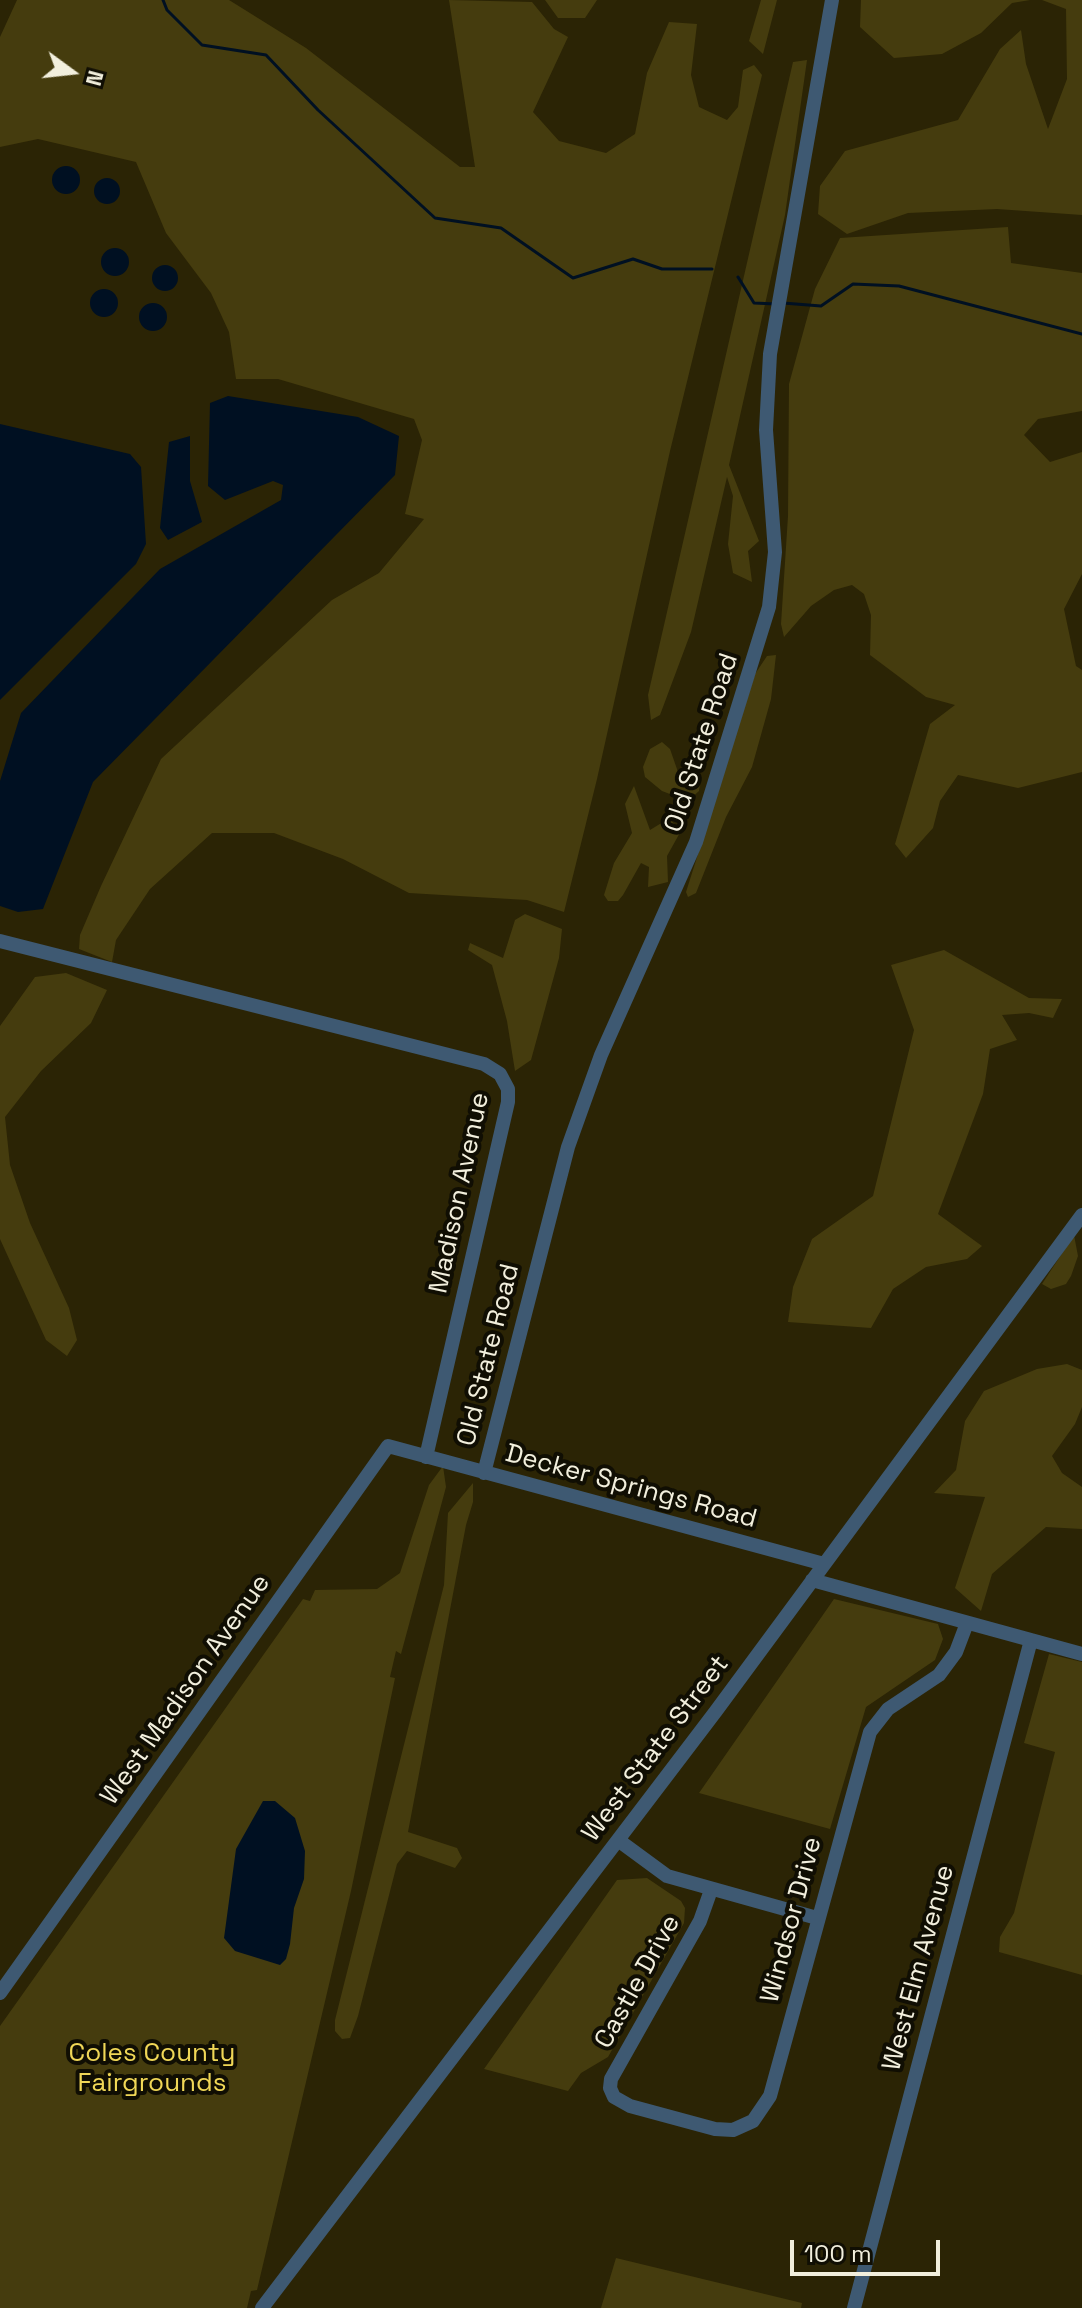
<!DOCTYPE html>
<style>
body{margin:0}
#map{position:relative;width:1082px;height:2308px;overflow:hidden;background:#2b2405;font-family:"Space Grotesk",sans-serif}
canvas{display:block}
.north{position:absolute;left:32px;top:32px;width:80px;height:80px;-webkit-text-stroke:6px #100e03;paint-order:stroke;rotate:105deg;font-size:22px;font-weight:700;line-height:32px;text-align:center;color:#f2efdd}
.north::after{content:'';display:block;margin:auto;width:28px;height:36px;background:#f2efdd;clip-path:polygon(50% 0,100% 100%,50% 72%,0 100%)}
.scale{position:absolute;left:790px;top:2240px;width:150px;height:36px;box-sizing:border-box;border:4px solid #f2efdd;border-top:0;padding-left:10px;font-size:24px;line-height:28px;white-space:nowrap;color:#f2efdd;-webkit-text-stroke:6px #100e03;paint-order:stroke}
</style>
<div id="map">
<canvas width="1082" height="2308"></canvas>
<div class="north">N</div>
<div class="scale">100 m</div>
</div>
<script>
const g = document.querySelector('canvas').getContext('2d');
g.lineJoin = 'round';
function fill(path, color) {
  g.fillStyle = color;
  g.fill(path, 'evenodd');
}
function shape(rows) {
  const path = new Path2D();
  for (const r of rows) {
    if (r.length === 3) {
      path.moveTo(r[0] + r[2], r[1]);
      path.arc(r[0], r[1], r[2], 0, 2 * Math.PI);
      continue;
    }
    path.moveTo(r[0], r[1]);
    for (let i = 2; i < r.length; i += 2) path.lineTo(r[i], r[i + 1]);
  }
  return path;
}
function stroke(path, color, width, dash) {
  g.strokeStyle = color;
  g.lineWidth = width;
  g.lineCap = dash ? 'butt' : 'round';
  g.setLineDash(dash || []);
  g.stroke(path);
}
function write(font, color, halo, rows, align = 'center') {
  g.font = font + ' "Space Grotesk",sans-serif';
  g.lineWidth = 8;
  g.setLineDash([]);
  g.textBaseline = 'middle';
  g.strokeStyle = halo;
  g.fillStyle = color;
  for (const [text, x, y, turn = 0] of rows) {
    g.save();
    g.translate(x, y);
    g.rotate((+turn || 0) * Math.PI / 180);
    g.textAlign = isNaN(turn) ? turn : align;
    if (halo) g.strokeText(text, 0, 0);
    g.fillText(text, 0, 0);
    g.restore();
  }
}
fill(shape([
 [17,0,229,0,306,48,460,167,475,167,449,0,532,2,554,29,568,37,533,112,559,141,606,153,635,134,647,73,669,22,697,24,691,75,699,107,727,120,738,107,743,70,754,65,762,75,670,451,597,779,564,912,527,900,409,893,343,859,274,833,212,833,150,889,116,940,112,962,79,949,80,935,101,886,161,759,332,600,379,573,424,519,405,514,422,440,414,419,278,379,236,379,229,332,211,293,166,233,136,162,38,139,0,147,0,37],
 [545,0,597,0,585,18,558,18],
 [761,0,777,0,763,54,749,41],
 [861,0,1030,0,1012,3,981,33,942,54,894,58,860,27],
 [1042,0,1082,0,1082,215,997,209,908,213,847,234,818,214,820,186,845,151,958,120,1000,49,1021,30,1026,64,1048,129,1067,79,1066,9],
 [807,60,785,215,729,465,759,541,748,551,752,582,733,573,728,544,733,496,727,477,691,632,660,715,651,720,648,695,793,62],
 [1008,227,1011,263,1082,273,1082,411,1038,419,1024,435,1050,462,1082,452,1082,574,1064,609,1076,666,1082,670,1082,772,1018,788,958,775,940,801,933,828,906,858,895,844,930,724,955,705,926,697,870,655,871,615,864,594,852,585,834,590,811,606,784,637,781,624,788,516,789,384,815,289,840,238],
 [776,655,771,699,752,767,726,817,696,893,688,897,686,892,755,674,767,656],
 [662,742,670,749,678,772,701,777,699,791,688,801,662,791,645,777,643,767,650,749],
 [634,786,650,830,668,819,682,829,667,856,668,882,648,887,649,867,641,863,623,895,618,901,608,901,604,895,614,863,632,833,625,804],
 [525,914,562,929,559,958,531,1060,515,1071,507,1021,492,965,468,950,470,943,503,958,515,920],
 [944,950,1029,998,1062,999,1053,1018,1029,1013,1002,1015,1017,1040,990,1049,983,1094,938,1214,982,1246,967,1259,926,1267,893,1289,871,1328,788,1322,793,1287,812,1239,873,1196,914,1030,891,965],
 [66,973,107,990,91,1023,41,1071,5,1117,10,1165,30,1223,69,1308,77,1340,67,1356,46,1340,0,1239,0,1026,35,977],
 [1074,1235,1078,1256,1071,1276,1066,1284,1051,1289,1042,1284],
 [1067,1364,1082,1370,1082,1407,1075,1424,1052,1456,1062,1473,1082,1487,1082,1529,1046,1527,992,1574,981,1611,955,1588,985,1497,934,1493,956,1470,965,1421,984,1391,1037,1369],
 [443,1466,446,1487,401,1654,396,1651,390,1677,395,1678,351,1891,257,2290,251,2291,247,2308,0,2308,0,2026,303,1599,310,1601,315,1590,377,1589,400,1573,429,1485],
 [473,1483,473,1502,466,1525,408,1832,457,1848,462,1858,455,1868,407,1851,397,1864,358,2016,350,2038,342,2039,335,2031,335,2020,444,1585,448,1513],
 [834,1599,938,1624,943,1639,935,1660,866,1707,830,1829,699,1793],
 [1049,1654,1082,1662,1082,1975,999,1952,1000,1937,1014,1913,1055,1752,1024,1743],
 [647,1878,681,1901,685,1908,684,1923,608,2057,581,2073,568,2091,484,2069,617,1880],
 [616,2258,802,2303,801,2308,601,2308]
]), '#453c0e');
fill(shape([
 [66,180,14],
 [107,191,13],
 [115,262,14],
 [165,278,13],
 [104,303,14],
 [153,317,14],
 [228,396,358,417,399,436,395,475,93,782,43,909,18,912,0,906,0,781,21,713,160,569,281,500,283,485,273,481,225,500,208,486,210,403],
 [0,424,130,454,141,467,146,544,136,564,0,700],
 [190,436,190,481,202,522,168,540,160,528,169,442],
 [263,1801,275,1801,295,1818,305,1851,304,1879,294,1908,290,1944,286,1959,280,1965,235,1951,224,1938,236,1849]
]), '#001022');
stroke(shape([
 [163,0,167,10,202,45,266,55,318,110,435,218,501,228,573,278,633,259,662,269,712,269],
 [738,277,754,303,776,304],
 [783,303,821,306,853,284,899,286,1082,334]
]), '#001022', 3);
stroke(shape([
 [0,941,484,1064,500,1074,508,1089,508,1102,426,1457],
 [484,1473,568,1147,601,1055,696,842,769,607,775,552,766,430,770,354,832,0],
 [812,1580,1082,1654],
 [618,1840,667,1876,817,1918],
 [711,1890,700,1921,611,2079,610,2088,614,2097,630,2106,715,2129,733,2130,753,2121,770,2096,870,1732,888,1709,939,1675,956,1652,967,1623],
 [0,1993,388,1446,824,1564],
 [262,2308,716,1711,1082,1215],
 [854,2308,1031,1640]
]), '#3e5972', 14);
write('26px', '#f2efdd', '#100e03', [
 ["Old State Road",702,743,-72],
 ["Madison Avenue",460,1193,-78],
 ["Old State Road",489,1355,-76],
 ["Decker Springs Road",631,1487,15],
 ["West Madison Avenue",186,1690,-55],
 ["West State Street",656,1749,-53],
 ["Windsor Drive",792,1920,-75],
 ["West Elm Avenue",919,1968,-75],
 ["Castle Drive",638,1982,-61]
]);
write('26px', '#f0d757', '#100e03', [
 ["Coles County",152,2054],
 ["Fairgrounds",152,2084]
]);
</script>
